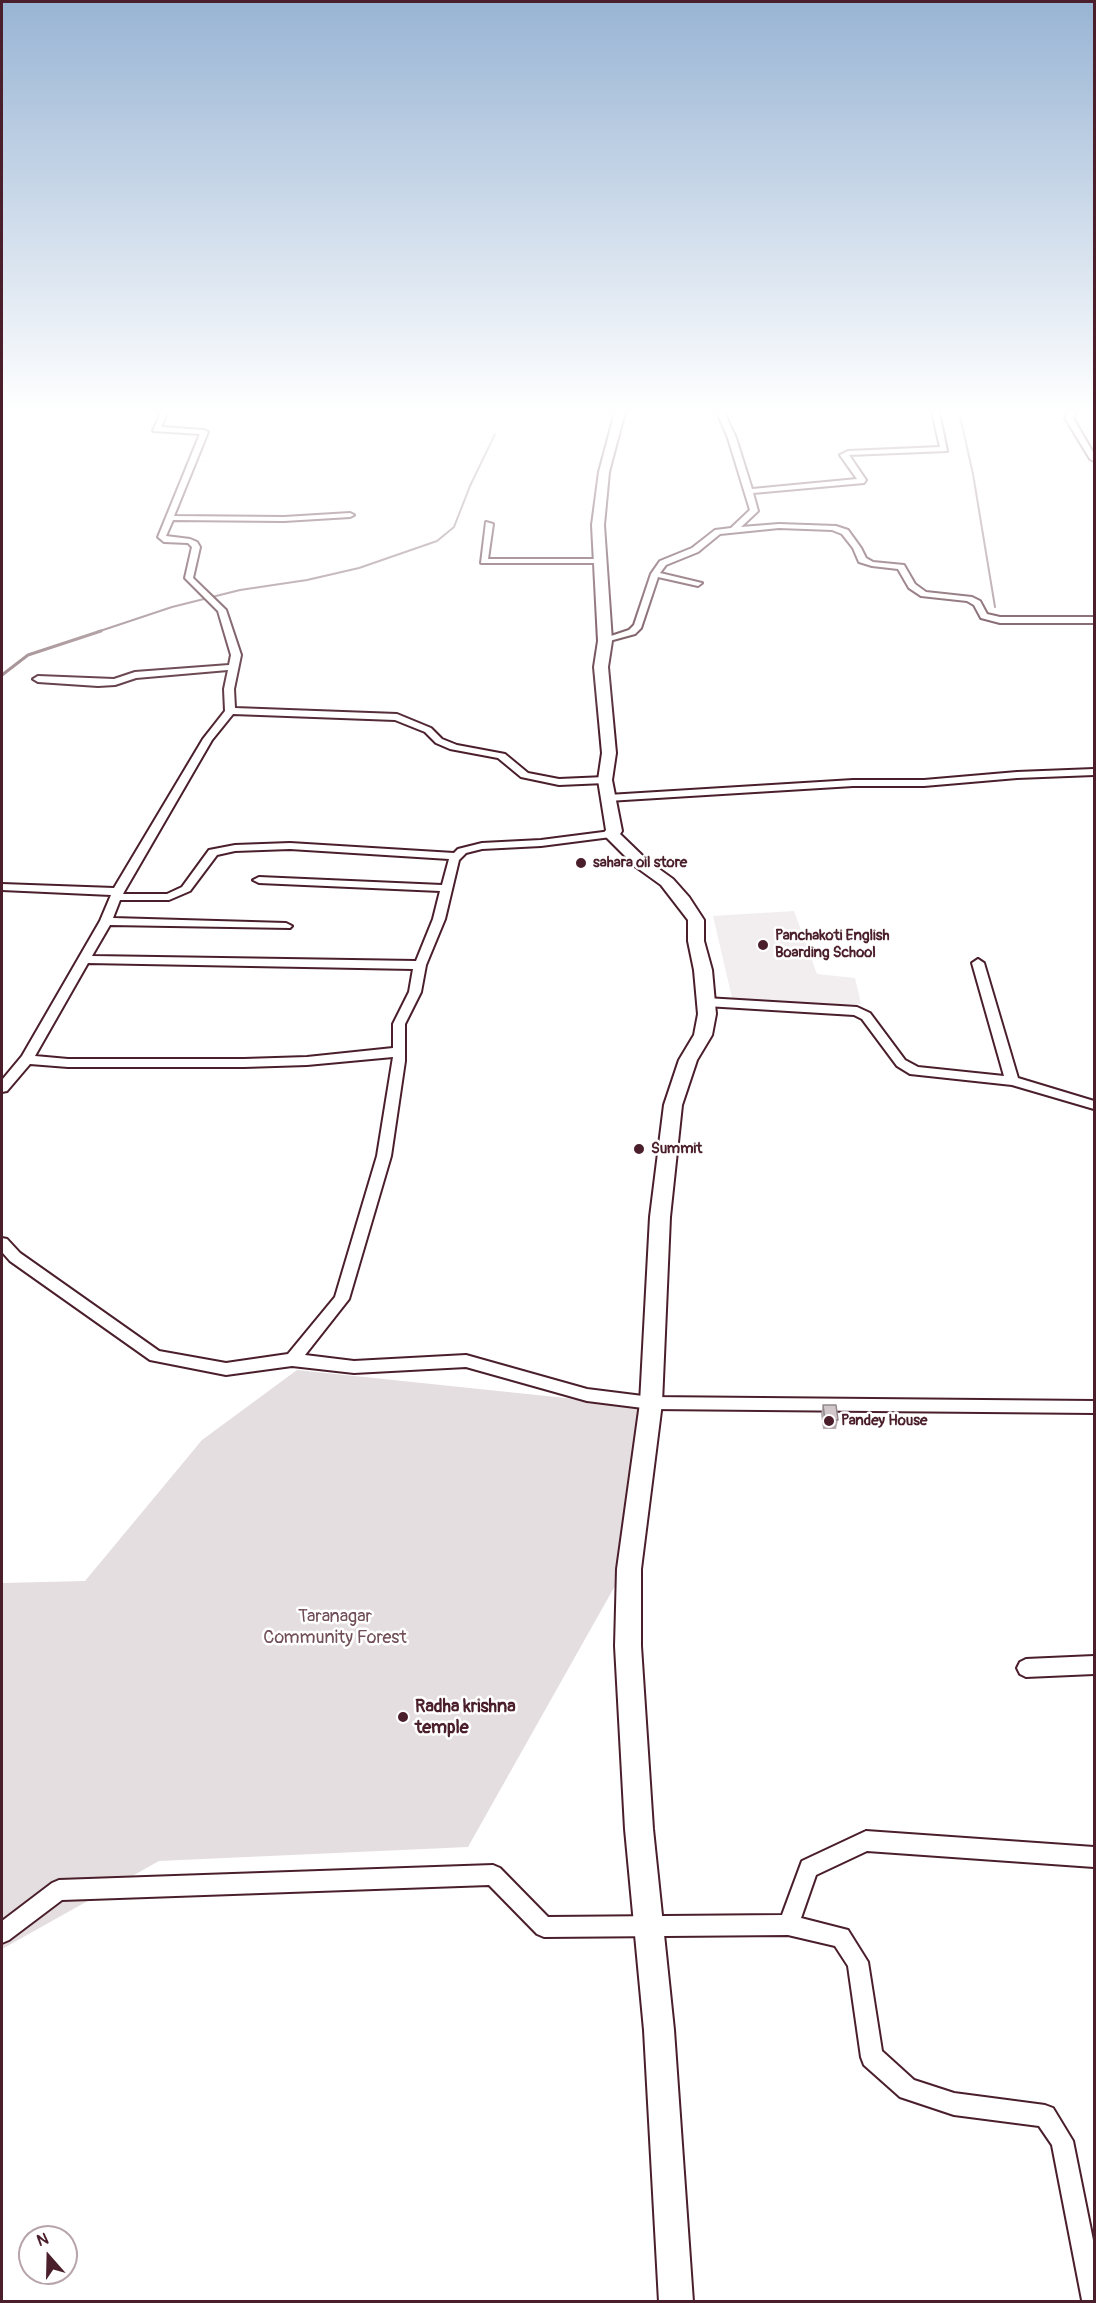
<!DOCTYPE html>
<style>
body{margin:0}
#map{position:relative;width:1096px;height:2303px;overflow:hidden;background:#fff;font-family:Pangolin,sans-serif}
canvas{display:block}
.frame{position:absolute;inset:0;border:3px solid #4a1f2b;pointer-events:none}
.north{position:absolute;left:18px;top:2225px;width:60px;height:60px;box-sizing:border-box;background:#fff;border:2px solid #b7a5aa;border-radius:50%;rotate:340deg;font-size:16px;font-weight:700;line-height:24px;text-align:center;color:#4a1f2b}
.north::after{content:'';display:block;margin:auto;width:21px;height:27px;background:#4a1f2b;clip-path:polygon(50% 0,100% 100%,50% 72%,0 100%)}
</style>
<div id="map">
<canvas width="1096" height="2303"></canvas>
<div class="frame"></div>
<div class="north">N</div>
</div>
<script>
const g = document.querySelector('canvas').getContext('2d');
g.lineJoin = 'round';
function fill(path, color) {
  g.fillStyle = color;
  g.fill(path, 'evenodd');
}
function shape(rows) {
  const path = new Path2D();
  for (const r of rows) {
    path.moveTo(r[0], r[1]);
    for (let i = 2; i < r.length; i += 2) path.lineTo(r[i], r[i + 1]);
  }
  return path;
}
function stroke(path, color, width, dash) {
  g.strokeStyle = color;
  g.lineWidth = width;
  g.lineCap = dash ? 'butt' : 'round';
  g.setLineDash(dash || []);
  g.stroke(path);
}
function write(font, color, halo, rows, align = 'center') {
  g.font = font + ' Pangolin,sans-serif';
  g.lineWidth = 5;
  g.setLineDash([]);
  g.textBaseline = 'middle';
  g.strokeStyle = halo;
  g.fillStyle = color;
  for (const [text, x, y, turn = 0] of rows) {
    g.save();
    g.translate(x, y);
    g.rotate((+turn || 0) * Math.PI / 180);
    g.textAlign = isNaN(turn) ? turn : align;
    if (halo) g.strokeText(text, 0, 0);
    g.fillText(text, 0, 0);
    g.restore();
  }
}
fill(shape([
 [794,911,817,974,855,978,861,1004,774,1006,733,1002,713,916]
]), '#f2eeef');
fill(shape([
 [297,1370,652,1407,638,1545,468,1847,159,1861,2,1949,2,1583,85,1581,202,1440]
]), '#e5dee0');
stroke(shape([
 [959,412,973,474,995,607],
 [97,632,172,607,240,590,307,580,359,568,437,541,454,527,470,486,495,434]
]), '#91787e', 2);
stroke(shape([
 [2,675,28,655,101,631]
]), '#91787e', 3);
const street = shape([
 [161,412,168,412,161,427,204,430,208,432,174,516,284,517,350,513,354,515,350,517,284,521,173,520,166,536,190,539,197,542,200,547,193,578,226,610,241,655,234,689,235,708,397,714,431,728,442,739,457,745,505,754,528,773,559,779,605,777,610,780,605,783,559,785,521,777,498,758,450,749,436,743,425,732,395,720,233,714,212,740,124,892,123,894,167,894,182,887,209,850,235,845,290,843,454,853,458,849,482,843,541,840,611,831,616,834,611,837,541,846,482,849,466,853,459,860,445,919,426,965,421,992,405,1024,405,1061,391,1156,349,1299,305,1355,354,1361,466,1355,587,1389,651,1397,1094,1401,1094,1413,651,1409,587,1401,466,1367,354,1373,292,1366,226,1375,150,1360,10,1261,2,1252,2,1238,7,1239,20,1253,159,1351,226,1363,288,1354,335,1297,377,1156,393,1057,307,1065,244,1067,68,1067,30,1064,7,1091,2,1092,2,1080,22,1056,100,921,111,895,2,890,2,884,114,888,203,739,225,711,224,689,228,670,136,678,115,685,98,686,38,682,33,679,38,676,114,679,135,672,229,665,231,655,218,611,185,578,192,547,188,543,164,542,158,537,200,434,153,431,161,412],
 [290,849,449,859,442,885,259,877,253,880,259,883,440,891,433,919,416,961,92,956,110,925,290,928,292,926,286,923,113,918,120,900,169,900,190,891,217,855,235,851,290,849],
 [88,963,413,969,409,992,393,1024,393,1048,307,1057,244,1059,68,1059,35,1056,88,963],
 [717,412,724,412,736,438,752,489,857,479,840,455,848,451,940,447,932,412,939,412,947,451,849,455,866,480,864,483,753,493,758,511,741,527,779,524,836,526,848,530,861,548,866,558,873,562,904,565,915,584,926,592,972,597,980,601,987,614,1000,617,1094,617,1094,623,1000,623,981,618,974,605,967,601,921,596,909,588,898,569,872,566,859,562,853,548,842,534,832,530,779,528,720,534,698,552,666,565,660,573,702,583,698,586,658,577,641,628,635,634,602,643,602,639,629,630,634,625,651,574,660,561,692,548,715,530,731,528,750,510,728,438,717,412],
 [1069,412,1077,412,1073,418,1094,454,1094,461,1090,459,1065,418,1069,412],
 [486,522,493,524,488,559,600,559,604,561,600,563,481,563,486,522],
 [1094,769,1094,775,1017,778,924,786,853,786,608,801,603,798,608,795,853,780,924,780,1017,772,1094,769],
 [978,959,984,963,1018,1078,1094,1101,1094,1109,1012,1085,910,1074,897,1066,862,1019,854,1015,706,1006,700,1002,706,998,857,1007,870,1013,905,1060,918,1067,1004,1076,972,963,978,959],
 [1094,1656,1094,1674,1026,1677,1020,1674,1017,1668,1020,1662,1026,1659,1094,1656],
 [866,1831,1094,1847,1094,1867,867,1851,816,1875,801,1918,848,1930,868,1962,882,2051,914,2080,954,2093,1045,2105,1053,2108,1073,2141,1094,2245,1094,2302,1082,2300,1052,2145,1039,2126,954,2115,900,2097,864,2065,861,2057,848,1966,835,1946,788,1935,544,1937,537,1934,489,1885,62,1900,9,1940,2,1943,2,1921,52,1883,59,1880,493,1865,500,1868,548,1917,782,1915,802,1861,866,1831]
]);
const secondary = shape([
 [615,412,625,412,609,472,604,525,612,641,608,667,616,753,612,780,622,831,620,834,648,861,673,879,689,897,704,920,704,941,712,970,716,1014,712,1035,697,1060,682,1105,670,1217,662,1403,641,1569,641,1646,653,1829,674,2030,693,2302,659,2302,644,2030,625,1829,615,1646,617,1569,640,1403,650,1217,664,1105,679,1060,694,1035,698,1014,694,970,688,941,688,920,661,885,636,867,603,834,606,830,598,780,602,753,594,667,598,641,592,525,599,472,615,412]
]);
stroke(street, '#4a1f2b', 4);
stroke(secondary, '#4a1f2b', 4);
fill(street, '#fff');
fill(secondary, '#fff');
fill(shape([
 [823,1405,838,1420,836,1429,823,1429,821,1414]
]), '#b5abaf');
const building = shape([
 [823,1405,836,1405,838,1420,825,1420,823,1405]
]);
fill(building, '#d2c7cb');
stroke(building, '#938b8e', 1.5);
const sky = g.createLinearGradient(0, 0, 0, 735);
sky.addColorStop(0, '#98b4d4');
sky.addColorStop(0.56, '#fff');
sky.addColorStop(1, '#ffffff00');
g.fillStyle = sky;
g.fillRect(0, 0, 1096, 735);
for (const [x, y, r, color] of [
 [581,863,6,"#4a1f2b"],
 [763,945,6,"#4a1f2b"],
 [639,1149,6,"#4a1f2b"],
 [829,1421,6,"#4a1f2b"],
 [403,1717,6,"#4a1f2b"]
]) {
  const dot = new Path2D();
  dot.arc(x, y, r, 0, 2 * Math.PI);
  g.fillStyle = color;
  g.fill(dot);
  stroke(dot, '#fff', 2);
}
write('bold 15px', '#4a1f2b', '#fff', [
 ["sahara oil store",593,863],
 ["Panchakoti English",775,936],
 ["Boarding School",775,953],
 ["Summit",651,1149],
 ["Pandey House",841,1421]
], 'left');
write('18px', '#714f58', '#fff', [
 ["Taranagar",335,1617],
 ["Community Forest",335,1638]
]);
write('bold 18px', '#4a1f2b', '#fff', [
 ["Radha krishna",415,1707],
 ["temple",415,1728]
], 'left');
</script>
